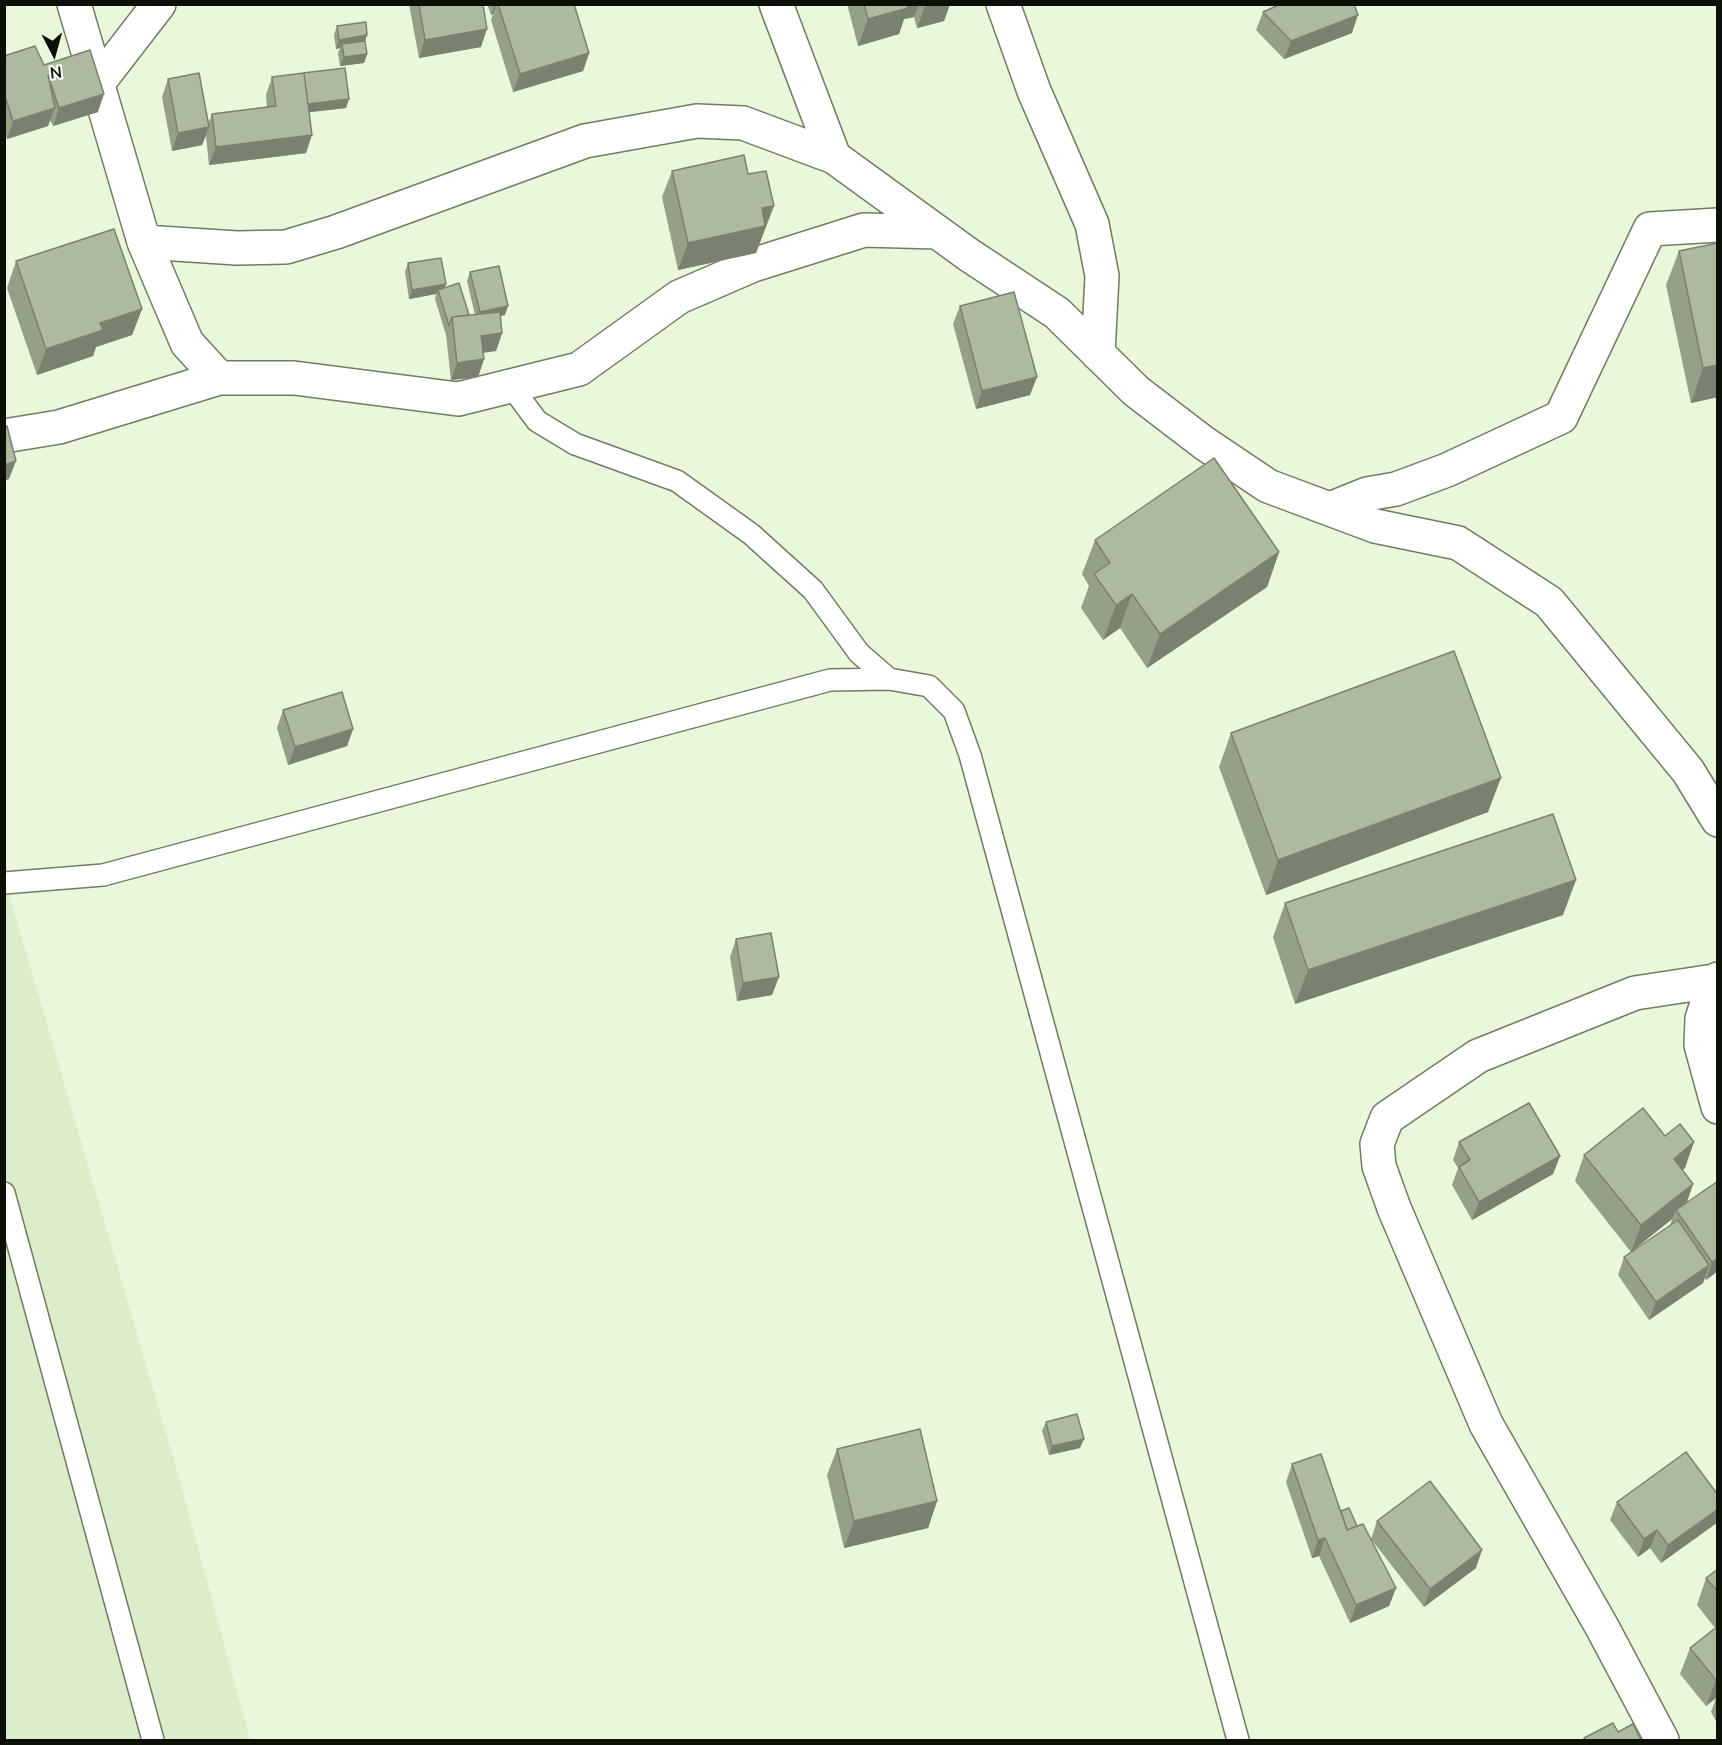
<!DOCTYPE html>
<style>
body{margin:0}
#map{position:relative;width:1722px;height:1745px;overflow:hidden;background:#e9f7da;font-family:"Nunito Sans",sans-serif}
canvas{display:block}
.frame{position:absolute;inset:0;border:6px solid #0c1107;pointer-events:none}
.north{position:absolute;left:24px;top:24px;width:60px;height:60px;-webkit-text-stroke:4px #fefffe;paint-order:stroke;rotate:174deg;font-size:16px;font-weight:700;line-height:24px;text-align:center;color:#0c1107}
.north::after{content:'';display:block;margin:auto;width:21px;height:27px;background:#0c1107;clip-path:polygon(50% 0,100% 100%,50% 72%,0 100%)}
</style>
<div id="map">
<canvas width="1722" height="1745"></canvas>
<div class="frame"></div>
<div class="north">N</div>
</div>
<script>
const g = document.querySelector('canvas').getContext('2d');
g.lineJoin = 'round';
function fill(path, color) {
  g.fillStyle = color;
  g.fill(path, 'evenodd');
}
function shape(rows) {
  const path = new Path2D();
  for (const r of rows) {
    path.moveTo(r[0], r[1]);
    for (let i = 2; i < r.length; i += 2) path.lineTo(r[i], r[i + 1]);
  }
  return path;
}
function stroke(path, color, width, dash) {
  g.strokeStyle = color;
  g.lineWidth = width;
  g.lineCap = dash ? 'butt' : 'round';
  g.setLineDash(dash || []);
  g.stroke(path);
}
fill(shape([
 [4,877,179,1478,250,1740,5,1740]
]), '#dbedc9');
const service = shape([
 [511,386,537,421,575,444,677,481,751,534,813,590,859,653,889,679],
 [4,883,103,875,830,680,889,679,929,686,954,711,970,755,1238,1740],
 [4,1193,153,1740]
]);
const minor = shape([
 [74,4,144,242,187,343,219,378],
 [776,4,834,157],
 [1003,4,1034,91,1092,224,1102,276,1098,354],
 [98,83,159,4],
 [144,242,237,248,286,247,336,232,585,141,697,121,743,123,834,157,969,255,1057,313,1136,391,1204,443,1268,486,1375,526,1458,543,1549,602,1688,771,1718,820],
 [4,436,59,427,219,378,294,378,458,399,579,369,679,297,753,265,864,230,937,232],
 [1330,509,1367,494,1396,489,1447,470,1561,417,1650,229,1718,225],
 [1718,979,1714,981,1702,1019,1701,1045,1718,1107],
 [1662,1740,1602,1627,1486,1424,1394,1208,1379,1166,1377,1144,1387,1118,1478,1056,1635,993,1714,981]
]);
stroke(service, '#707d63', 24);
stroke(minor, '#707d63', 36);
stroke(service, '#fff', 21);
stroke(minor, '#fff', 33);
fill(shape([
 [409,4,483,4,481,47,419,58],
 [487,4,574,4,589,53,583,71,513,92,491,20,493,14,491,15],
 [847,4,950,4,944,21,917,28,914,17,904,19,899,34,858,46],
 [1263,12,1352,33,1284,59,1256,30],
 [337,26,367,35,365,41,367,54,364,63,340,66,338,53,340,48,336,49,334,35],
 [4,56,44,65,98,112,53,126,50,120,48,126,7,139,4,132],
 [272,77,346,108,309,112,306,153,209,165,206,136,202,145,172,151,162,97,168,79,208,124,212,114,267,108,266,95],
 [672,171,748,174,764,232,763,232,756,253,678,270,662,197],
 [1679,251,1718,397,1691,403,1666,285],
 [16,261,142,309,132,335,96,347,93,356,37,375,7,288],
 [408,263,446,284,444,288,469,315,475,315,467,281,470,272,505,315,500,316,502,333,496,351,483,352,484,359,478,377,451,380,446,335,435,299,436,294,409,299,405,272],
 [960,306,1030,395,976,409,953,324],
 [1095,540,1279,552,1267,587,1147,668,1120,628,1103,640,1081,608,1089,586,1082,574],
 [283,710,353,729,347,746,288,765,277,728],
 [1231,733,1488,812,1266,895,1219,767],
 [1285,903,1563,915,1295,1004,1273,937],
 [736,939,772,995,737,1001,730,957],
 [1459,1142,1560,1156,1553,1174,1472,1220,1452,1185,1458,1168,1453,1160],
 [1584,1155,1685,1168,1682,1170,1693,1184,1687,1202,1718,1271,1706,1280,1705,1278,1703,1283,1649,1320,1618,1275,1624,1257,1670,1226,1672,1219,1631,1252,1575,1181],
 [1046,1422,1080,1448,1049,1455,1042,1431],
 [837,1449,937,1501,928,1528,844,1548,827,1475],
 [1292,1464,1357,1526,1396,1588,1389,1606,1350,1623,1319,1556,1312,1558,1286,1482],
 [1718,1495,1718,1522,1661,1563,1650,1548,1638,1557,1610,1520,1617,1502],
 [1377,1521,1476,1568,1424,1607,1371,1539],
 [1718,1569,1718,1725,1711,1712,1716,1698,1706,1706,1680,1674,1690,1648,1715,1628,1697,1605,1706,1578]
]), '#95a089');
fill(shape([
 [495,4,497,4,493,14,491,15],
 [901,4,919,4,914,17,904,19,899,34,858,46,868,19],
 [926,4,950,4,944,21,917,28],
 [1358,15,1352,33,1284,59,1291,41],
 [487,29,481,47,419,58,425,40],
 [367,35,364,44,342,44,340,48,336,49,339,40],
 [589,53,583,71,513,92,520,74],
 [367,54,364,63,340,66,344,57],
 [104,94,98,112,53,126,59,108],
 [349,99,346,108,303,113,307,104],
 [55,108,48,126,7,139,13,121],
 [209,127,202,145,172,151,178,133],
 [312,135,306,153,209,165,216,147],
 [774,206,756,253,678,270,688,243,762,208],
 [446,284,442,293,438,290,436,294,409,299,412,290],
 [508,306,505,315,477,321,480,312],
 [142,309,132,335,96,347,93,356,37,375,46,349,100,323],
 [502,333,496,351,475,354,481,336],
 [484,359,478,377,451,380,457,363],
 [1718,365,1718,397,1691,403,1703,368],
 [1037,377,1030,395,976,409,982,391],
 [16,461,9,479,4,481,4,465],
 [1279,552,1267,587,1147,668,1160,634],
 [1132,594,1120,628,1103,640,1116,605],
 [353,729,347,746,288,765,295,747],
 [1501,778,1488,812,1266,895,1278,860],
 [1576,880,1563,915,1295,1004,1308,970],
 [779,977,772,995,737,1001,743,983],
 [1694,1142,1685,1168,1664,1185,1674,1159],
 [1560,1156,1553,1174,1472,1220,1479,1202],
 [1693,1184,1684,1210,1676,1210,1672,1219,1631,1252,1641,1225],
 [1718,1258,1718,1271,1706,1280,1712,1262],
 [1709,1265,1703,1283,1649,1320,1656,1302],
 [1084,1439,1080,1448,1049,1455,1052,1446],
 [937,1501,928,1528,844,1548,854,1521],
 [1718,1509,1718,1522,1661,1563,1668,1545],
 [1657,1530,1650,1548,1638,1557,1644,1539],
 [1325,1538,1319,1556,1312,1558,1318,1540],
 [1482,1550,1476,1568,1424,1607,1430,1589],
 [1396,1588,1389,1606,1350,1623,1356,1605],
 [1718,1679,1718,1695,1716,1698,1706,1706,1716,1680]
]), '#79826f');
const building = shape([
 [419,4,483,4,487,29,425,40,419,4],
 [498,4,574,4,589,53,520,74,498,4],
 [864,4,907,4,908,8,868,19,864,4],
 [1281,4,1354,4,1358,15,1291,41,1263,12,1281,4],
 [366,22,367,35,339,40,337,26,366,22],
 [365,41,367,54,344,57,342,44,365,41],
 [35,46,44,65,90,50,104,94,59,108,48,75,55,108,13,121,4,93,4,56,35,46],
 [345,68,349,99,308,104,304,73,303,73,345,68],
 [199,73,209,127,178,133,168,79,199,73],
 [304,73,312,135,216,147,212,114,276,106,272,77,304,73],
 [744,155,748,174,766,171,774,206,762,208,765,226,688,243,672,171,744,155],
 [114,229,142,309,100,323,103,330,46,349,16,261,114,229],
 [1718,243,1718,365,1703,368,1679,251,1718,243],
 [441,258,446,284,412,290,408,263,441,258],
 [499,266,508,306,480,312,470,272,499,266],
 [459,283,469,315,452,317,449,326,438,290,459,283],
 [1014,292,1037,377,982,391,960,306,1014,292],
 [500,312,502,333,481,336,484,359,457,363,452,317,500,312],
 [4,426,7,426,16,461,4,465,4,426],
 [1214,458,1279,552,1160,634,1132,594,1116,605,1094,574,1110,563,1095,540,1214,458],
 [1454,651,1501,778,1278,860,1231,733,1454,651],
 [342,692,353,729,295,747,283,710,342,692],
 [1553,814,1576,880,1308,970,1285,903,1553,814],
 [771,933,779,977,743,983,736,939,771,933],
 [1529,1103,1560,1156,1479,1202,1459,1167,1470,1160,1459,1142,1529,1103],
 [1643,1108,1665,1136,1680,1124,1694,1142,1674,1159,1693,1184,1641,1225,1584,1155,1643,1108],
 [1718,1181,1718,1258,1712,1262,1676,1210,1718,1181],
 [1678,1220,1709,1265,1656,1302,1624,1257,1678,1220],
 [1077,1414,1084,1439,1052,1446,1046,1422,1077,1414],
 [920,1429,937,1501,854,1521,837,1449,920,1429],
 [1686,1452,1718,1495,1718,1509,1668,1545,1657,1530,1644,1539,1617,1502,1686,1452],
 [1321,1454,1347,1530,1363,1524,1396,1588,1356,1605,1325,1538,1318,1540,1292,1464,1321,1454],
 [1430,1481,1482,1550,1430,1589,1377,1521,1430,1481],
 [1349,1508,1357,1526,1347,1530,1341,1511,1349,1508],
 [1718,1569,1718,1592,1706,1578,1718,1569],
 [1718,1626,1718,1679,1716,1680,1690,1648,1718,1626],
 [1613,1723,1618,1732,1633,1724,1641,1740,1585,1740,1584,1738,1613,1723]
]);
fill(building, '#adba9f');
stroke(building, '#79826f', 1.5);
</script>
